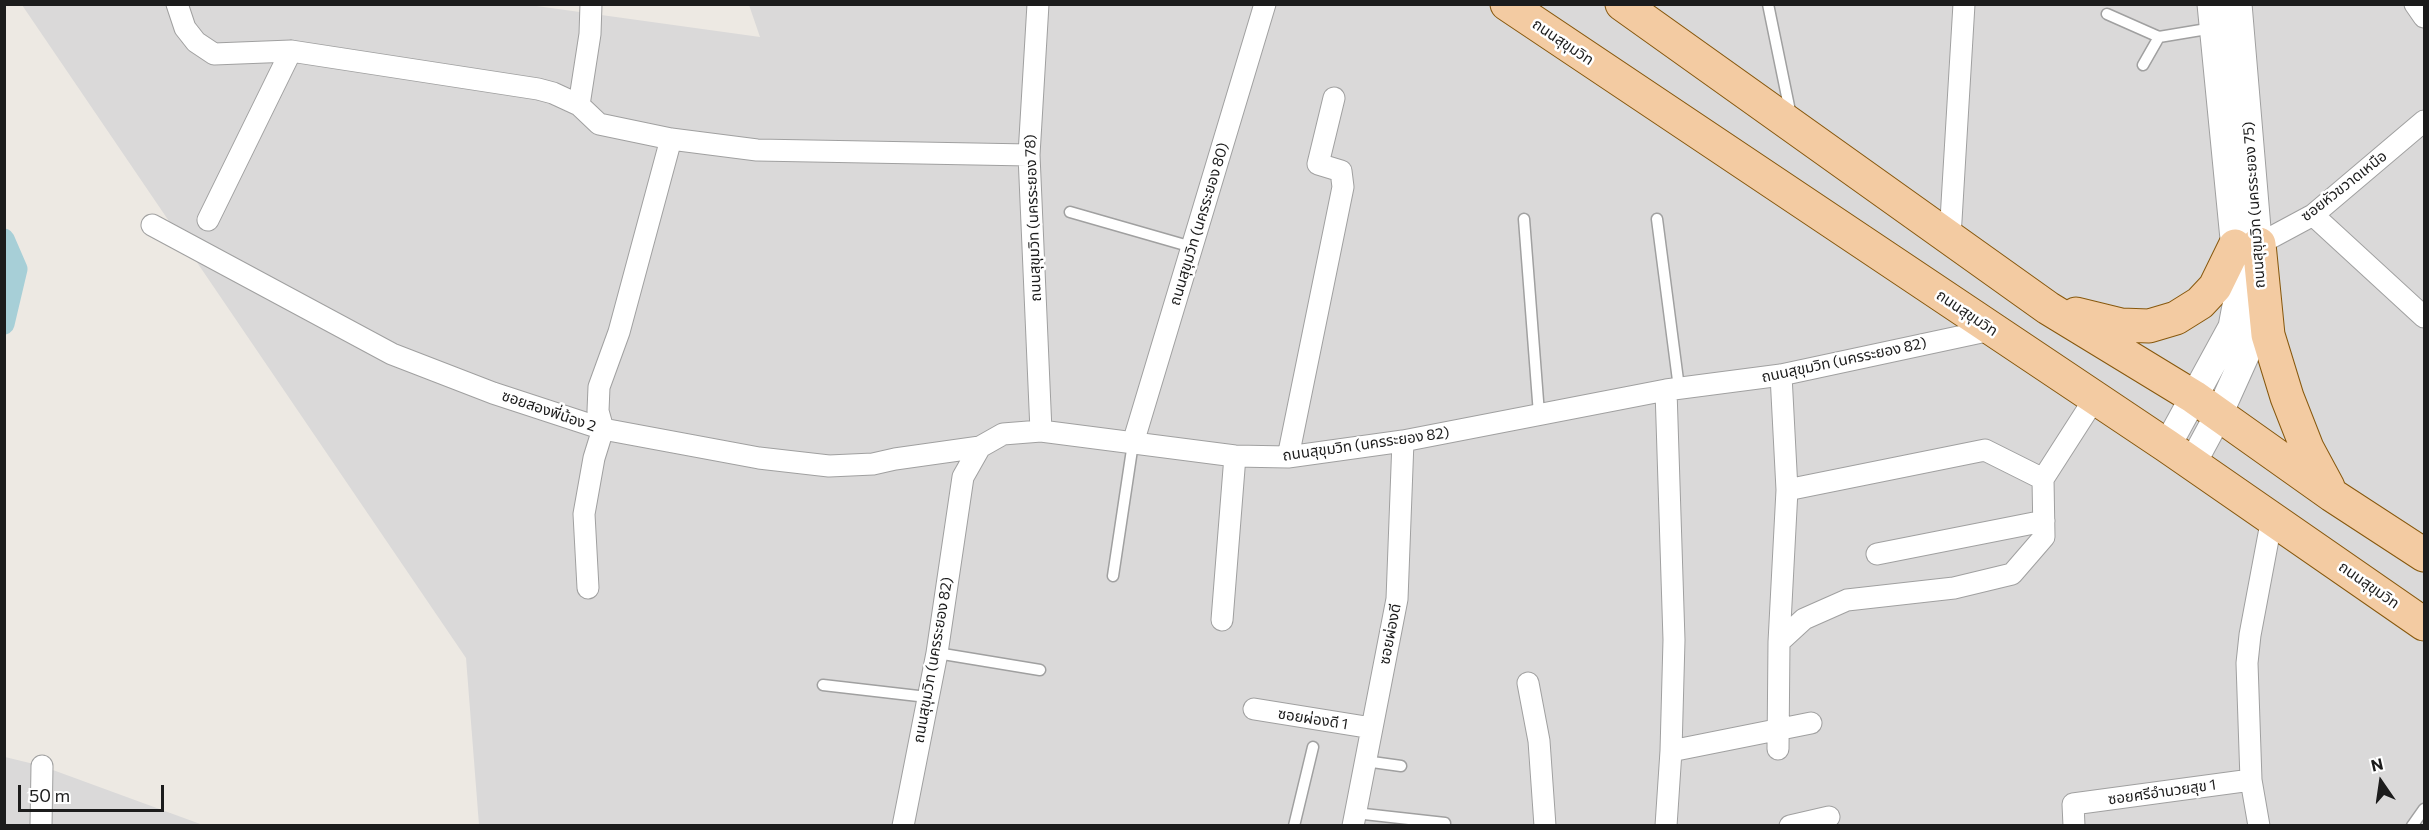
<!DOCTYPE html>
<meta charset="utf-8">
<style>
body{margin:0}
#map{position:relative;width:2429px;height:830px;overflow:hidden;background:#ede9e3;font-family:Commissioner,sans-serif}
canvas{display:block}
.frame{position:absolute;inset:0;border:6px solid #1c1c1c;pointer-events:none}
.north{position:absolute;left:2351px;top:752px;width:60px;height:60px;-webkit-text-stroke:4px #fff;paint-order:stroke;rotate:347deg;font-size:16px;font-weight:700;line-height:24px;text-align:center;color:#1c1c1c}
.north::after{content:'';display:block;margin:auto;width:21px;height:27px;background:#1c1c1c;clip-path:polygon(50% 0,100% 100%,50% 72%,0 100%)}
.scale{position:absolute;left:18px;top:785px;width:146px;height:27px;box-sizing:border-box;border:3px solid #1c1c1c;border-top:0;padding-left:8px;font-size:18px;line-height:21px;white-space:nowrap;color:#1c1c1c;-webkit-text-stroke:4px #fff;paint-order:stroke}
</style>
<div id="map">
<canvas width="2429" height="830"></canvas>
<div class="frame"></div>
<div class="north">N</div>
<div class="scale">50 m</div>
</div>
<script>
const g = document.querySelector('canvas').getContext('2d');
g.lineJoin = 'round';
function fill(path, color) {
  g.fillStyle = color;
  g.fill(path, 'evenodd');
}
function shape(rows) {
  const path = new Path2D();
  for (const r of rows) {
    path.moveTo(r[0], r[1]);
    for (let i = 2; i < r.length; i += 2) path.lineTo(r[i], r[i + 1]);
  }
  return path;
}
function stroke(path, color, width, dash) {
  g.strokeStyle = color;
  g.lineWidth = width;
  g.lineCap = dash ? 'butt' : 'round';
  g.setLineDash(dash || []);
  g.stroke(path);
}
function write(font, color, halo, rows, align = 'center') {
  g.font = font + ' Commissioner,"Noto Sans Thai",sans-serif';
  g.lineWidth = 5;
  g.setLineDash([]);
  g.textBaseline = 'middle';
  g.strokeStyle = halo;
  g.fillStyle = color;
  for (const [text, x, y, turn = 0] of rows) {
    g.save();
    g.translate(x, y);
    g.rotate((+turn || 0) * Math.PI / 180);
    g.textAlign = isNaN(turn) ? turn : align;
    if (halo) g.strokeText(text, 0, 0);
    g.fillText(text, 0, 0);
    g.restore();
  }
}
fill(shape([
 [522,4,760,37,749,5,2424,5,2424,825,479,825,466,658,22,5],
 [5,757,42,766,203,825,5,826]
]), '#dad9d9');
stroke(shape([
 [4,239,17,269,4,324]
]), '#a7cfd7', 21);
const service = shape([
 [1768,4,1791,116],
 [2107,14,2159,37,2213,28],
 [2143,65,2159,37],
 [1070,212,1192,247],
 [1524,219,1539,414],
 [1657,219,1679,388],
 [1113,576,1133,443],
 [937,653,1040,670],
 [823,685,927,697],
 [1365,761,1401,766],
 [1355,813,1445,823],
 [1294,826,1313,747],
 [2412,826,2424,809]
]);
const minor = shape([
 [177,4,185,28,196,42,214,54,291,51,538,89,553,93,579,105,599,124,671,139,757,150,1029,155],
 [1038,4,1029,155,1041,431],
 [2415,4,2424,17],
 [579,105,590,34,591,4],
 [2313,215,2424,317],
 [208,220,291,51],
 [152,225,392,354,493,393,603,429,759,458,829,466,873,464,895,459,980,447],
 [1950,237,1964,4],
 [2259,244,2313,215,2424,121],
 [1133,443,1265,4],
 [1288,457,1343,187,1341,171,1318,164,1334,98],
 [1787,490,1985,450,2043,479],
 [1877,554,2044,521],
 [588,588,584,514,594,458,603,429,598,411,599,387,619,332,671,139],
 [1222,620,1235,456],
 [1779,642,1787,490,1781,375],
 [1528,683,1539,741,1545,826],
 [1254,709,1372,728],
 [1778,749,1779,642,1804,619,1847,600,1954,588,2012,574,2044,537,2043,479,2095,398],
 [1671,751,1811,723],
 [41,826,42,766],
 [903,826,937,653,963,477,980,447,1003,434,1041,431,1235,456,1288,457,1403,441,1666,390,1781,375,1991,330],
 [1353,826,1397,599,1403,441],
 [1666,826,1671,751,1674,640,1666,390],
 [1790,826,1829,817],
 [2074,826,2073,804,2251,780],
 [2259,826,2251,780,2247,663,2250,635,2272,518]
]);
const tertiary = shape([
 [2238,4,2260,264],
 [2167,446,2232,327,2239,290,2211,4],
 [2192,464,2219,414,2255,334,2259,303]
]);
const primary = shape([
 [1507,4,2167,446,2424,624],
 [1622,4,2048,308,2194,397,2332,495,2424,555],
 [2259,244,2268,335,2287,397,2307,448,2328,487],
 [2076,314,2121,325,2149,326,2176,318,2200,303,2215,287,2235,246]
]);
stroke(service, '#a0a0a0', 13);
stroke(minor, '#a0a0a0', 23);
stroke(tertiary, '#a0a0a0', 29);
stroke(primary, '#87580d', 35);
stroke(service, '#fff', 10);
stroke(minor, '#fff', 21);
stroke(tertiary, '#fff', 27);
stroke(primary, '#f3cba2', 33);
write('15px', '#1c1c1c', '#fff', [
 ["ถนนสุขุมวิท",1563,42,34],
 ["ซอยหัวขวาดเหนือ",2344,186,-38],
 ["ถนนสุขุมวิท (นครระยอง 75)",2254,205,-94],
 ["ถนนสุขุมวิท (นครระยอง 78)",1033,218,-92],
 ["ถนนสุขุมวิท (นครระยอง 80)",1199,224,-73],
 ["ถนนสุขุมวิท",1967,313,34],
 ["ถนนสุขุมวิท (นครระยอง 82)",1844,360,-12],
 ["ซอยสองพี่น้อง 2",549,411,19],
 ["ถนนสุขุมวิท (นครระยอง 82)",1366,444,-8],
 ["ถนนสุขุมวิท",2369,585,35],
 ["ซอยผ่องดี",1390,634,-79],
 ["ถนนสุขุมวิท (นครระยอง 82)",933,660,-80],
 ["ซอยผ่องดี 1",1313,719,9],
 ["ซอยศรีอำนวยสุข 1",2162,792,-8]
]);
</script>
